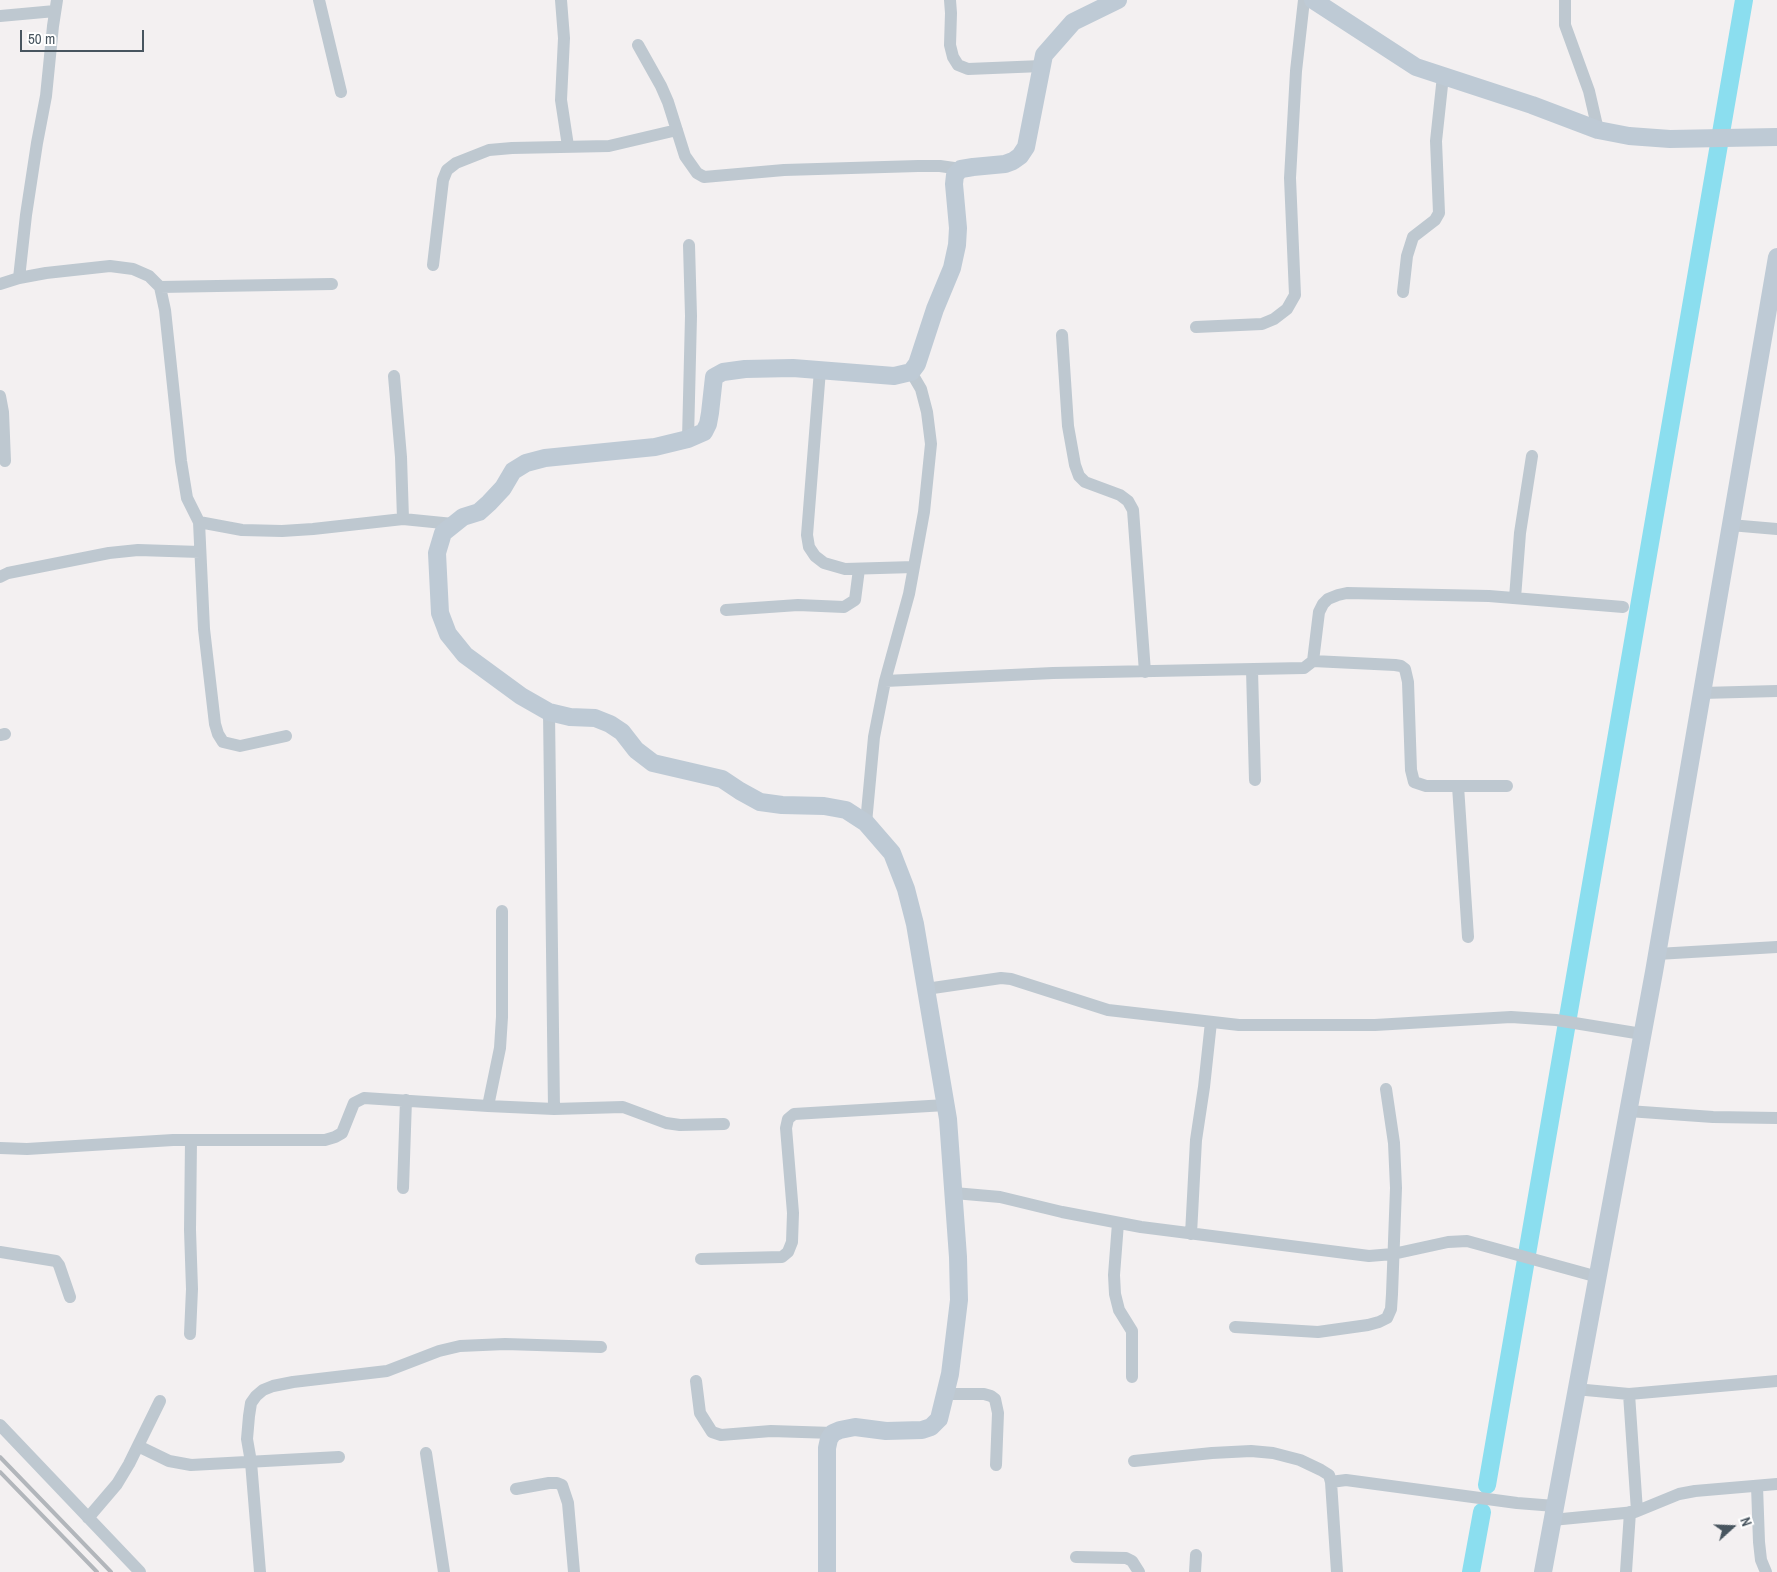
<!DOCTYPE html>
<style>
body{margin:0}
#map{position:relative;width:1777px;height:1572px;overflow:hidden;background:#f3f0f1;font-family:"Archivo Narrow",sans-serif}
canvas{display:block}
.north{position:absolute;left:1707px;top:1502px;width:50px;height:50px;-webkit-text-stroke:4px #fff;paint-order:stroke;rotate:70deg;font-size:14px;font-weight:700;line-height:20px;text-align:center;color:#48555f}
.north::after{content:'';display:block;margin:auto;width:18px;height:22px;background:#48555f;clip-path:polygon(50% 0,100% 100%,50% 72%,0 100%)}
.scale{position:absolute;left:20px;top:30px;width:124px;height:22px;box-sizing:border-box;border:2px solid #48555f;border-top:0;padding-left:6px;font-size:15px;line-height:18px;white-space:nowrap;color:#48555f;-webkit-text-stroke:4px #fff;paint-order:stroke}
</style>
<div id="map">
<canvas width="1777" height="1572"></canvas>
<div class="north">N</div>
<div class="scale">50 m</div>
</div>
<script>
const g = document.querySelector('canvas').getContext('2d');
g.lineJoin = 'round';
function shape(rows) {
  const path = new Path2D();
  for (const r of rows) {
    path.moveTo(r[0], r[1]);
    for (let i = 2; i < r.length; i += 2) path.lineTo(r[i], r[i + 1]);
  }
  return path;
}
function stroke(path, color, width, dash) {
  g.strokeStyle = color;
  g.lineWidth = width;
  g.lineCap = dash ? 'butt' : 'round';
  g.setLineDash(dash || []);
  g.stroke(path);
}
stroke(shape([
 [1487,1485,1744,0],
 [1471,1572,1482,1512]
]), '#8bdeef', 18);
stroke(shape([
 [319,0,341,92],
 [561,0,564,38,561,100,568,146],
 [950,0,951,13,950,45,953,57,958,65,968,69,1042,66],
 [1565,0,1565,25,1589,91,1598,130],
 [0,16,55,11],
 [638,45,661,86,668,102,685,156,697,173,704,177,784,170,918,166,940,166,961,169],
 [433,265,443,180,447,170,456,163,489,150,512,148,609,146,677,130],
 [19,278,26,215,37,143,46,96,53,26,57,0],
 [0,284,19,278,46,273,110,266,133,269,149,276,160,287,165,310,181,461,187,498,199,522,242,530,282,531,313,529,403,519,453,524],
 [160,287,332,284],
 [1403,292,1407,256,1413,237,1435,220,1439,213,1436,141,1443,76],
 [1196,327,1262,324,1274,319,1287,309,1295,295,1290,178,1296,71,1304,0],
 [1062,335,1068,426,1075,465,1079,476,1085,482,1120,495,1128,501,1133,510,1145,672],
 [820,370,807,535,809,547,815,556,824,563,845,569,914,567],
 [394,376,401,457,403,519],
 [0,396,3,412,5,461],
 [688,439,691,316,689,245],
 [199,522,204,629,215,724,218,734,223,742,240,746,286,736],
 [1730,525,1777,529],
 [0,577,8,573,109,553,138,550,200,552],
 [1515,598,1520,533,1532,456],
 [726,610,798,605,844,607,855,600,859,569],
 [1313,661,1395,665,1401,666,1405,669,1408,682,1411,770,1414,782,1426,786,1507,786],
 [1252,670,1255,780],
 [885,681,1053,673,1304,668,1313,661,1319,612,1323,604,1328,599,1338,595,1347,593,1489,596,1623,607],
 [1702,693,1777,691],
 [0,735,5,734],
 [1458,786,1468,937],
 [866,823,874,737,885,681,909,594,924,512,931,444,927,412,921,389,911,372],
 [1657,954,1777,947],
 [926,989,1001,978,1011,979,1108,1010,1239,1025,1375,1025,1511,1017,1556,1020,1642,1034],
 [488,1106,500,1048,502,1017,502,911],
 [554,1109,623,1107,666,1123,680,1125,724,1124],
 [1628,1111,1713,1117,1777,1118],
 [0,1148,27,1149,173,1140,325,1140,335,1137,342,1133,354,1103,364,1098,488,1106,554,1109,549,712],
 [403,1188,406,1100],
 [954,1193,1000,1197,1062,1212,1141,1227,1369,1256,1393,1254,1448,1242,1467,1241,1598,1277],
 [1118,1223,1114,1275,1115,1294,1119,1310,1132,1331,1132,1377],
 [1191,1234,1196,1140,1204,1087,1211,1022],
 [0,1252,56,1261,59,1265,70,1297],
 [701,1259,782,1257,788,1252,792,1242,793,1213,786,1128,788,1119,794,1114,946,1105],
 [1235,1327,1318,1332,1368,1325,1379,1322,1387,1318,1391,1309,1392,1294,1396,1188,1394,1143,1386,1089],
 [190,1334,192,1289,190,1230,191,1140],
 [696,1381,700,1413,712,1432,721,1435,771,1431,833,1433],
 [1575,1389,1629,1394,1777,1381],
 [946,1394,984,1394,991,1396,995,1399,998,1413,996,1465],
 [1629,1394,1637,1511],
 [0,1425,140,1572],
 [138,1446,169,1461,191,1465,339,1457],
 [426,1453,444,1572],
 [1134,1461,1212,1453,1251,1451,1273,1453,1300,1460,1321,1470,1329,1475,1331,1482,1337,1572],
 [1331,1482,1346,1480,1517,1503,1555,1506],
 [1757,1486,1759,1542,1761,1560,1766,1572],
 [516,1489,549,1483,557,1483,562,1485,568,1503,574,1572],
 [88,1518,117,1484,129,1464,160,1401],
 [1552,1520,1635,1512,1679,1494,1695,1491,1777,1484],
 [1076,1557,1126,1558,1132,1561,1139,1572],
 [260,1572,251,1462,247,1439,249,1416,251,1403,256,1396,263,1390,273,1386,293,1382,387,1371,439,1351,460,1346,505,1344,601,1347],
 [1195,1572,1196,1555],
 [1626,1572,1630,1512]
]), '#bec8d0', 12);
stroke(shape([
 [1313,0,1416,67,1532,105,1598,130,1629,136,1670,139,1777,137],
 [827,1572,827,1448,829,1439,833,1433,840,1430,855,1427,886,1431,922,1430,931,1427,939,1419,950,1374,959,1300,958,1257,948,1119,915,924,906,889,892,853,866,823,846,810,824,806,782,805,760,802,740,791,722,779,653,763,636,750,622,732,610,724,595,718,570,717,549,712,521,696,465,655,448,634,440,613,437,553,443,533,463,517,479,512,489,503,503,488,513,471,526,463,545,458,655,447,688,439,704,432,708,424,710,413,714,377,723,372,745,369,793,368,894,376,911,372,917,364,935,309,952,268,957,245,958,228,954,184,955,175,961,169,973,167,1005,164,1013,161,1020,156,1026,147,1044,55,1073,22,1118,0],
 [1543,1572,1654,972,1777,257]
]), '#becad5', 18);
stroke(shape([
 [0,1457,111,1572],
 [0,1472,97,1572]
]), '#b2b6bb', 4);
</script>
